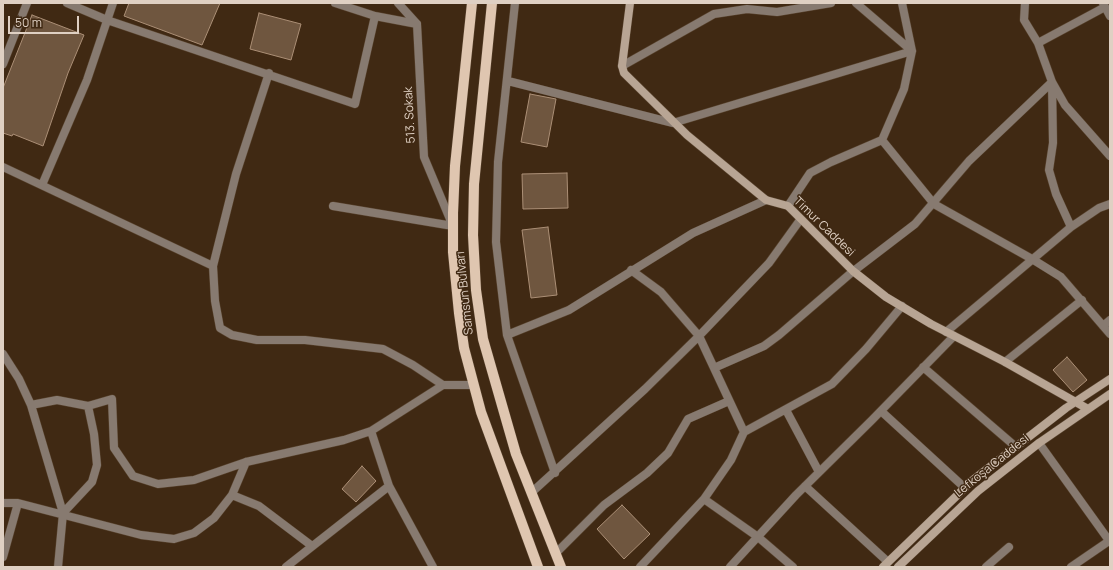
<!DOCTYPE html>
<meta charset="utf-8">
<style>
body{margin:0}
#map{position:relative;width:1113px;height:570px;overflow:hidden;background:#402913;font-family:Manrope,sans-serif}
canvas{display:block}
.frame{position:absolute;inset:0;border:4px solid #dfd0c3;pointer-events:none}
.scale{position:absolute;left:8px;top:16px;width:71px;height:18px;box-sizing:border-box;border:2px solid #dfd0c3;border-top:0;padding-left:5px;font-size:12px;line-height:14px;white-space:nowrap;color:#dfd0c3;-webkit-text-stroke:3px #402913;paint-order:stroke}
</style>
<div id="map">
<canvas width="1113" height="570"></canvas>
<div class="frame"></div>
<div class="scale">50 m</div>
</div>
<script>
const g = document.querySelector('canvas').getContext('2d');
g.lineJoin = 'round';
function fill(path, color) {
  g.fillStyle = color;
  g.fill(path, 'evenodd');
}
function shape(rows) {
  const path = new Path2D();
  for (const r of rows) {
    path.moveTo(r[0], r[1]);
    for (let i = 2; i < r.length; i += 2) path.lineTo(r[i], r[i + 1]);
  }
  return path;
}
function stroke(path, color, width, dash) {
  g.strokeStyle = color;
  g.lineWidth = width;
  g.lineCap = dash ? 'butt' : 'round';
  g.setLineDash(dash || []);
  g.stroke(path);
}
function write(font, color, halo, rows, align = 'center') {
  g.font = font + ' Manrope,sans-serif';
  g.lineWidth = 3;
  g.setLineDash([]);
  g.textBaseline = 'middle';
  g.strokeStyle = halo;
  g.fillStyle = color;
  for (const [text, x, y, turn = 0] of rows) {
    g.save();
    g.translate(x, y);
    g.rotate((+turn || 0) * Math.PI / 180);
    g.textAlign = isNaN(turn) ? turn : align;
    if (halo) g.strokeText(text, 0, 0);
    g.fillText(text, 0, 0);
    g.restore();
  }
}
const building = shape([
 [129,3,220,3,202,45,124,16,129,3],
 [259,13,301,24,291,60,250,49,259,13],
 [32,15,84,35,68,73,43,146,13,134,12,136,3,133,3,88,32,15],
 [530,94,556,99,547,147,521,142,530,94],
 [567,173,568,208,523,209,522,174,567,173],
 [548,227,557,295,531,298,522,230,548,227],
 [1067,357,1087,380,1073,392,1053,370,1067,357],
 [362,466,376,481,356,502,342,489,362,466],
 [622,505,650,534,624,559,597,529,622,505]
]);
fill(building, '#6f563f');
stroke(building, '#ab8f76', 1);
const street = shape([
 [67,3,107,20,355,104,375,16],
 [335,3,375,16,417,24],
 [398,3,417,24,424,157,452,224],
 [515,3,498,162,496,242,507,335,555,473],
 [856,3,912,51],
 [1025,3,1024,20,1038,43,1052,82,1065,105,1110,156],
 [1103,3,1110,16],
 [1038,43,1105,7],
 [3,64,27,3],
 [622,66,714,14,747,9,777,12,831,3],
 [269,73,236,174,213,266,215,301,220,328,232,335,257,340,305,340,383,349,413,365,443,385,473,385],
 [508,81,673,123,912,51],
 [1052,82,1053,143,1049,170,1056,194,1071,227],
 [882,140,934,204,1032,259,1061,277,1110,334],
 [3,167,213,266],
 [42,185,87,80,113,3],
 [333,206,453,226],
 [788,206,810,173,831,162,882,140,904,89,912,51,902,3],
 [631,270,661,292,699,336,744,432],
 [1103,326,1110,320],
 [946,332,1071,227,1099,208,1110,204],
 [507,335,569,310,693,233,766,200],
 [3,354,19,379,31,405,63,513,58,567],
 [1005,362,1082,300],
 [923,367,1016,447],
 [714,368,764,346,779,335,851,273,915,224,969,161,1052,82],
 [31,405,57,400,88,406,112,399,114,448,133,476,158,484,194,480,246,462,344,440,371,431,443,385],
 [786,410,819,472],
 [881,411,965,488],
 [371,431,389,486,433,567],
 [1039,443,1110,542],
 [805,486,888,562],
 [531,493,645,389,699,336,769,263,800,220],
 [232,495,259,506,312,546],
 [704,499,758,537,793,567],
 [3,503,18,503,141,535,174,539,194,533,214,518,232,495,246,462],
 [63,513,92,482,97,465,94,434,88,406],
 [556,553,604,505,647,473,668,453,688,419,729,401],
 [3,557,18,503],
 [286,567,389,486],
 [640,567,704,499,731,460,744,432,832,384,866,349,902,306],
 [730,567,796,495,872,420,954,336],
 [986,567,1009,547],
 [1071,567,1109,541]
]);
const secondary = shape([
 [630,3,622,66,624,73,687,135,766,200,788,206,853,271,886,297,931,324,1005,362,1088,409],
 [883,567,973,480,1066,408,1110,379],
 [898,567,978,491,1039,443,1110,394]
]);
const primary = shape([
 [472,3,455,166,453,213,453,252,459,313,464,348,481,412,538,567],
 [492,3,474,184,473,235,476,290,483,339,516,454,561,567]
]);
stroke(street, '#59442f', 9);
stroke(secondary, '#59442f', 9);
stroke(primary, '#59442f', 11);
stroke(street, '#877a70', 8);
stroke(secondary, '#b8a594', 8);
stroke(primary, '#dfc6b0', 10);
write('12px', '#dfd0c3', '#402913', [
 ["513. Sokak",410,115,-93],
 ["Timur Caddesi",824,227,44],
 ["Samsun Bulvarı",465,293,-96],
 ["Lefkoşa Caddesi",992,466,-39]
]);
</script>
